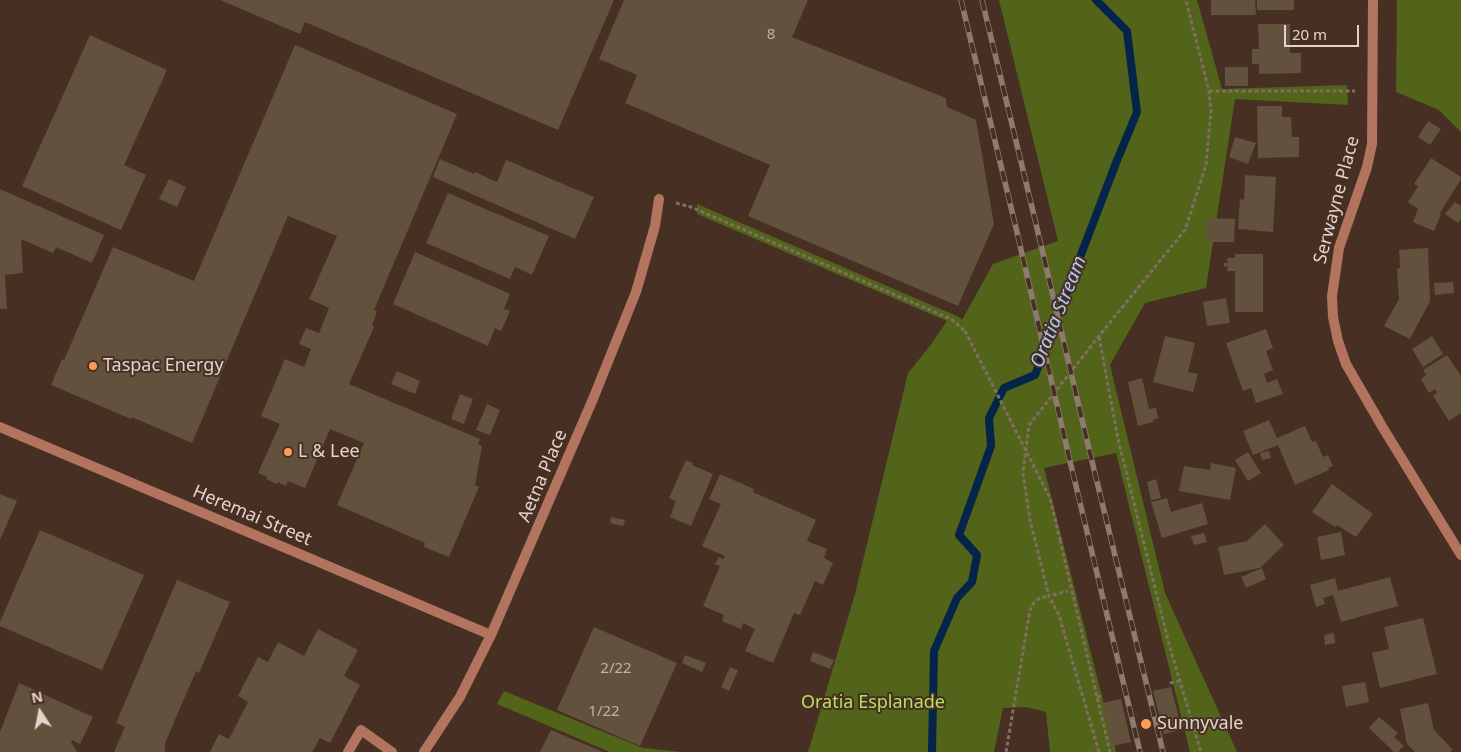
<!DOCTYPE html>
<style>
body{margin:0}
#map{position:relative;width:1461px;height:752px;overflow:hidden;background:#473023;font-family:"Noto Sans",sans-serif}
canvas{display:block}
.north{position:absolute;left:15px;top:687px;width:50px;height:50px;-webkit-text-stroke:4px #473023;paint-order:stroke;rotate:349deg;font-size:14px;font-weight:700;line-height:20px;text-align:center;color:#e2d3cb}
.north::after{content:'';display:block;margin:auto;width:18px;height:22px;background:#e2d3cb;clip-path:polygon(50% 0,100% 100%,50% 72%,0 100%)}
.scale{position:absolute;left:1284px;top:25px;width:75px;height:22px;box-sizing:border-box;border:2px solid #e2d3cb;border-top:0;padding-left:6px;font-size:15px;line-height:18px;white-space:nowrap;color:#e2d3cb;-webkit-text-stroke:4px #473023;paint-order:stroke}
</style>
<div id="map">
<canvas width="1461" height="752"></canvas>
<div class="north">N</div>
<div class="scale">20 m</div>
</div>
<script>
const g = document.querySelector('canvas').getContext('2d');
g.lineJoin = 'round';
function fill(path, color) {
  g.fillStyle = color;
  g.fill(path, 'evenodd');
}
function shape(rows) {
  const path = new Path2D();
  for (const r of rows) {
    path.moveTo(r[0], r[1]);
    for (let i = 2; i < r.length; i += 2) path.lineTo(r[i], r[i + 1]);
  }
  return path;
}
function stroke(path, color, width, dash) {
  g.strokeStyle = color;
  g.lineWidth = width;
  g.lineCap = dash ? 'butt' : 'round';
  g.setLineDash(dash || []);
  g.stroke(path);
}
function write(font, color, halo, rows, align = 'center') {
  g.font = font + ' "Noto Sans",sans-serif';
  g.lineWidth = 4;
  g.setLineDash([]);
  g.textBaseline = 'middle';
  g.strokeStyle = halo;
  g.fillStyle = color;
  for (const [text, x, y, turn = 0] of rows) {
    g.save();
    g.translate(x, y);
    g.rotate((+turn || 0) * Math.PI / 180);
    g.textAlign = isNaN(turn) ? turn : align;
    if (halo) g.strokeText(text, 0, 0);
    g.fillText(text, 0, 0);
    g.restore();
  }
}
fill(shape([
 [999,0,1197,0,1222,89,1347,85,1348,105,1235,99,1206,288,1145,303,1110,365,1165,593,1237,752,1190,752,1116,453,1044,468,1116,752,1050,752,1046,712,1026,707,1003,708,994,752,808,752,855,594,908,373,930,346,947,321,697,214,697,204,959,317,962,320,993,264,1058,241],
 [1397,0,1461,0,1461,132,1439,110,1396,92],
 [504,691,643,748,682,752,610,752,497,704]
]), '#516419');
stroke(shape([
 [932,752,934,651,957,598,972,582,977,555,959,535,991,446,989,418,1004,388,1035,375,1116,163,1137,112,1127,31,1096,0]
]), '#052449', 8);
fill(shape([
 [220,0,614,0,558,130,305,22,300,34],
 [624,0,808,0,792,37,946,98,947,107,976,120,994,224,958,306,748,216,770,165,625,103,637,75,599,59],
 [1211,0,1255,0,1256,15,1211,15],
 [1257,0,1294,0,1294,10,1257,10],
 [1258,24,1290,24,1290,53,1301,53,1301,73,1259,74,1259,64,1252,64,1252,49,1259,49],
 [90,35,167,70,124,165,146,175,121,230,22,186],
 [295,45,457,114,374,310,377,311,372,326,374,327,349,384,480,439,478,444,482,446,475,485,479,487,449,557,424,547,425,543,337,505,364,443,330,429,305,488,288,481,286,486,278,482,277,484,266,479,267,477,258,473,280,424,261,416,285,359,304,367,311,349,299,344,306,328,319,333,329,308,309,299,337,236,288,216,192,443,132,417,131,419,51,385,62,359,64,360,113,247,194,281],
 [1225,67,1248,67,1248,86,1225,86],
 [1257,106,1282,106,1282,117,1291,117,1292,137,1299,137,1299,157,1258,158],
 [1428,121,1441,129,1430,145,1418,137],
 [1235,137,1256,143,1248,164,1229,157],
 [1431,158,1461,177,1461,179,1440,213,1441,214,1434,231,1413,222,1418,209,1408,202,1418,186,1414,184],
 [440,159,474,174,475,172,497,182,506,160,594,197,575,239,433,177],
 [1245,175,1276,177,1273,232,1238,229,1240,199,1244,200],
 [169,179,186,187,177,207,159,199],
 [0,189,104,235,92,263,56,247,53,253,21,239,23,273,5,275,7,309,0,309],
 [448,193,549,236,532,275,515,267,510,279,426,243],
 [1455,202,1461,206,1461,219,1458,223,1445,214],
 [1207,218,1235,219,1234,242,1206,242],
 [1428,248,1430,301,1410,339,1384,326,1399,299,1397,269,1400,268,1399,250],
 [415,252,510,294,504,309,510,311,501,331,495,328,488,346,393,304],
 [1235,254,1263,254,1263,312,1235,312,1235,271,1227,271,1228,266,1224,267,1224,263,1228,263,1227,258,1235,258],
 [1453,282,1454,293,1435,295,1434,283],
 [1226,298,1230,323,1207,326,1203,302],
 [1266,329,1273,348,1266,351,1273,370,1264,374,1267,383,1277,379,1283,394,1256,403,1251,388,1243,391,1226,343],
 [1165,336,1195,343,1188,372,1198,374,1193,392,1153,382],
 [1432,336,1443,354,1423,367,1412,349],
 [1447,355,1461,376,1461,413,1449,421,1433,396,1437,393,1435,389,1429,393,1421,379,1426,375,1423,370],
 [397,371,420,381,415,394,391,384],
 [1142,378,1149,409,1156,408,1158,418,1153,420,1153,422,1138,426,1128,382],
 [460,394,473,399,464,424,451,419],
 [487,404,500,410,490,435,476,430],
 [1269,420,1277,438,1305,426,1312,442,1316,441,1323,457,1328,455,1333,466,1328,468,1329,470,1295,485,1278,445,1253,455,1243,431],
 [1269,451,1271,458,1262,460,1260,453],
 [1248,452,1261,473,1248,481,1235,460],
 [686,460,693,463,692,465,713,474,691,526,670,517,676,501,669,498],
 [1211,463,1236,468,1230,500,1179,491,1184,466,1210,470],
 [720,474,754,489,753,492,816,520,807,541,827,549,824,558,833,563,823,585,815,581,800,615,794,613,773,663,745,651,755,629,743,623,741,629,722,621,724,615,703,606,720,566,715,564,719,557,723,559,725,556,702,546,721,504,709,499],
 [1156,479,1161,498,1151,500,1147,482],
 [1332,484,1373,514,1356,537,1337,525,1335,527,1312,512],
 [0,494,17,501,0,540],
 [1167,498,1171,512,1202,503,1208,524,1162,538,1151,502],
 [611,517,625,520,623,526,610,523],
 [1265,524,1284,545,1260,568,1224,575,1218,547,1247,541],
 [40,530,144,575,102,670,0,626,0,622],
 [1341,532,1345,555,1321,560,1317,537],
 [1204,533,1207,542,1194,545,1191,536],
 [1262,568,1266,579,1246,588,1241,577],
 [1390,577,1398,606,1341,622,1333,595,1323,598,1325,604,1316,607,1310,585,1335,578,1338,591],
 [177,580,230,602,199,673,196,671,165,743,165,752,114,752,125,727,116,723],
 [1423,618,1437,674,1380,688,1372,653,1389,649,1384,627],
 [594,627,677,663,640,746,557,710],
 [318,629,358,650,344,676,360,685,330,743,320,738,312,752,210,752,219,734,229,739,248,702,238,696,258,657,268,662,278,642,304,656],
 [1334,633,1335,643,1325,645,1324,635],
 [813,652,834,660,830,669,810,661],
 [685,655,706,663,702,672,682,663],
 [730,667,738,670,729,691,721,687],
 [1365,682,1369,702,1346,707,1342,686],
 [19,683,93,717,80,744,72,740,71,742,77,752,0,752,0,732],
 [1171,687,1182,730,1164,734,1153,691],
 [1121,699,1131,742,1112,746,1103,703],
 [1428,703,1434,730,1453,750,1450,752,1415,752,1407,744,1400,709],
 [1379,717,1398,733,1394,737,1404,746,1398,752,1394,752,1369,728],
 [551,730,603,752,540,752]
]), '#62513c');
stroke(shape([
 [1209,91,1355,91],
 [676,203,691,207,951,319,965,331],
 [1099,337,1118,439,1169,644,1201,752],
 [1060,540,1110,752],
 [1053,595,1068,591],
 [1170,683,1179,681],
 [1097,697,1103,696],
 [1006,752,1030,610,1033,604,1038,599,1049,596],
 [1099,752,1059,615,1049,596,1030,520,1023,473,1029,425,1099,336,1185,230,1206,165,1211,111,1209,91,1186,0]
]), '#816d62', 3, [4, 2.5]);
stroke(shape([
 [348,752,361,730,392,752]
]), '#b2735f', 10);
stroke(shape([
 [1373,0,1372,144,1367,167,1339,248,1332,296,1333,317,1338,341,1346,364,1383,428,1461,555],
 [0,427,491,635],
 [424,752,460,697,491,635,593,399,636,292,655,226,659,199]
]), '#b2735f', 10);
const rail = shape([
 [961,0,1016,228,1069,457,1140,752],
 [982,0,1036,224,1089,449,1163,752]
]);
stroke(rail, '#8e7b70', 5.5);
stroke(rail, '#473023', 4, [11]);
stroke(shape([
 [965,331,1050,498,1060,540]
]), '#816d62', 3, [4, 2.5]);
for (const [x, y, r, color] of [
 [93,366,5,"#fd9c55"],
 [288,452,5,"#fd9c55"],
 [1146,724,6,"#fd9c55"]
]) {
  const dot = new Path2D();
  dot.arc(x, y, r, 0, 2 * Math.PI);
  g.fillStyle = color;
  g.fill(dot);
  stroke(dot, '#473023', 2);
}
write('15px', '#c2b2a7', null, [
 ["8",771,35],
 ["2/22",616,669],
 ["1/22",604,712]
]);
write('18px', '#e2d3cb', '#473023', [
 ["Serwayne Place",1337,200,-75],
 ["Aetna Place",543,476,-67],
 ["Heremai Street",252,516,23]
]);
write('18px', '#e2d3cb', '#473023', [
 ["Taspac Energy",103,366],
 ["L & Lee",298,452],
 ["Sunnyvale",1157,724]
], 'left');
write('18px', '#bbdf5f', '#473023', [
 ["Oratia Esplanade",873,703]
]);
write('italic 19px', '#accaf1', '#473023', [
 ["Oratia Stream",1059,312,-68]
]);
</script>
